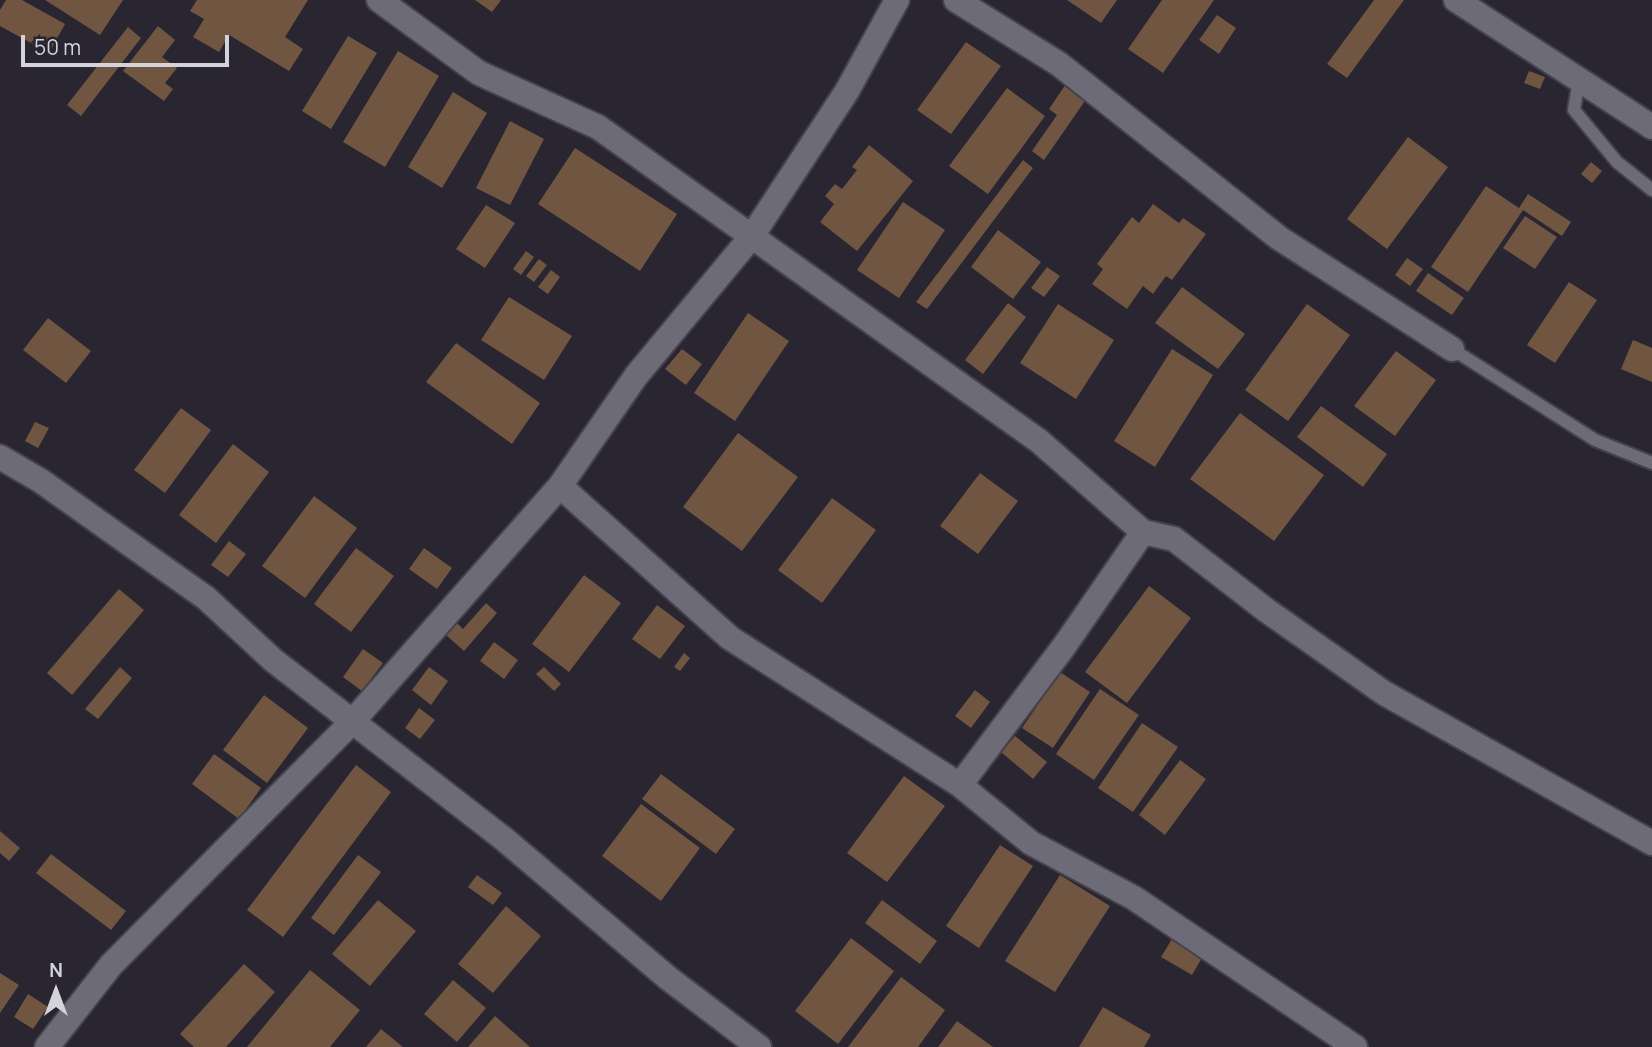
<!DOCTYPE html>
<style>
body{margin:0}
#map{position:relative;width:1652px;height:1047px;overflow:hidden;background:#292632;font-family:Manrope,sans-serif}
canvas{display:block}
.north{position:absolute;left:21px;top:956px;width:70px;height:70px;-webkit-text-stroke:5px #292632;paint-order:stroke;rotate:0deg;font-size:19px;font-weight:700;line-height:28px;text-align:center;color:#d4d3da}
.north::after{content:'';display:block;margin:auto;width:24px;height:32px;background:#d4d3da;clip-path:polygon(50% 0,100% 100%,50% 72%,0 100%)}
.scale{position:absolute;left:21px;top:35px;width:208px;height:32px;box-sizing:border-box;border:4px solid #d4d3da;border-top:0;padding-left:9px;font-size:21px;line-height:24px;white-space:nowrap;color:#d4d3da;-webkit-text-stroke:5px #292632;paint-order:stroke}
</style>
<div id="map">
<canvas width="1652" height="1047"></canvas>
<div class="north">N</div>
<div class="scale">50 m</div>
</div>
<script>
const g = document.querySelector('canvas').getContext('2d');
g.lineJoin = 'round';
function fill(path, color) {
  g.fillStyle = color;
  g.fill(path, 'evenodd');
}
function shape(rows) {
  const path = new Path2D();
  for (const r of rows) {
    path.moveTo(r[0], r[1]);
    for (let i = 2; i < r.length; i += 2) path.lineTo(r[i], r[i + 1]);
  }
  return path;
}
function stroke(path, color, width, dash) {
  g.strokeStyle = color;
  g.lineWidth = width;
  g.lineCap = dash ? 'butt' : 'round';
  g.setLineDash(dash || []);
  g.stroke(path);
}
fill(shape([
 [6,0,22,0,65,24,49,53,0,26,0,10],
 [45,0,123,0,100,35],
 [197,0,308,0,285,37,303,49,289,71,229,35,219,52,193,37,204,19,190,11],
 [475,0,501,0,492,12],
 [1067,0,1117,0,1101,23],
 [1162,0,1214,0,1163,73,1128,49],
 [1374,0,1404,0,1347,78,1327,64],
 [1217,15,1236,28,1219,54,1199,40],
 [158,26,175,40,162,57,177,68,165,83,173,89,164,101,123,71],
 [128,27,141,38,81,116,67,105],
 [348,36,377,53,331,129,302,111],
 [966,42,1001,66,951,134,917,110],
 [398,51,439,76,385,167,343,142],
 [1529,71,1545,77,1540,89,1524,83],
 [1066,84,1087,98,1044,160,1032,151,1057,115,1049,109],
 [1007,88,1045,116,988,194,949,166],
 [453,92,487,113,442,188,408,167],
 [510,121,544,139,510,205,476,188],
 [1408,137,1448,167,1387,249,1347,219],
 [869,145,913,181,857,251,820,222,834,204,825,196,835,184,842,189,857,170,852,167],
 [575,148,677,214,640,271,538,204],
 [1023,160,1033,168,927,309,916,302],
 [1591,162,1602,171,1592,183,1581,174],
 [1486,186,1519,208,1528,194,1571,222,1562,236,1523,210,1468,292,1431,267],
 [903,202,945,230,899,298,857,270],
 [1153,204,1179,223,1183,218,1206,234,1172,280,1166,276,1153,294,1143,286,1127,309,1092,284,1103,269,1097,264,1132,217,1139,223],
 [486,205,515,223,485,268,456,249],
 [1525,216,1557,237,1535,269,1503,248],
 [998,230,1041,262,1013,299,971,267],
 [526,251,534,257,521,275,513,269],
 [1407,258,1423,269,1410,286,1395,275],
 [539,259,547,265,534,282,526,276],
 [1047,267,1060,276,1044,297,1031,288],
 [551,270,560,277,548,294,538,287],
 [1428,273,1464,298,1452,315,1416,291],
 [1569,282,1597,300,1555,363,1527,345],
 [1182,287,1245,334,1218,369,1155,323],
 [509,297,572,336,544,380,481,340],
 [1008,303,1026,317,983,374,965,360],
 [1058,304,1114,340,1076,399,1020,363],
 [1307,304,1350,335,1288,421,1245,390],
 [748,313,789,341,735,421,694,393],
 [48,318,91,351,66,383,23,350],
 [1633,340,1652,348,1652,382,1621,369],
 [456,343,540,403,512,444,426,382],
 [682,349,702,364,686,385,665,369],
 [1172,349,1213,375,1155,467,1114,441],
 [1396,351,1436,380,1395,436,1354,406],
 [1321,406,1387,454,1363,487,1297,437],
 [181,408,211,430,165,493,134,470],
 [1240,413,1324,475,1274,541,1190,479],
 [35,422,49,428,38,448,25,441],
 [738,433,798,477,742,551,683,507],
 [233,444,269,472,216,543,179,515],
 [980,473,1018,501,978,554,940,526],
 [314,496,357,528,305,598,262,566],
 [832,498,876,530,822,603,778,570],
 [229,541,246,554,228,577,211,565],
 [356,548,394,576,351,632,314,604],
 [424,548,452,568,437,589,409,569],
 [584,575,621,603,569,672,532,644],
 [1149,586,1191,618,1127,703,1085,672],
 [119,589,144,610,72,695,47,673],
 [486,603,497,613,464,651,446,635,457,623,463,629],
 [657,605,685,626,660,659,632,639],
 [494,642,518,660,504,679,480,661],
 [363,649,383,663,362,691,343,677],
 [684,653,690,658,680,671,674,667],
 [120,667,132,678,98,719,85,709],
 [429,667,448,681,431,705,412,690],
 [544,667,561,684,554,691,536,674],
 [1060,672,1090,692,1053,748,1022,728],
 [1100,689,1139,715,1094,780,1056,754],
 [975,690,990,702,971,728,955,716],
 [264,695,308,728,267,783,223,750],
 [419,708,435,720,420,739,405,728],
 [1142,723,1178,747,1133,812,1098,788],
 [1015,736,1047,762,1033,779,1001,752],
 [214,754,261,788,239,819,192,784],
 [1180,760,1206,779,1165,835,1139,815],
 [356,765,391,792,283,937,247,910],
 [661,774,735,829,716,854,642,799],
 [904,776,945,806,887,882,847,853],
 [641,804,700,848,661,901,602,856],
 [0,831,20,848,9,861,0,853],
 [1000,845,1033,866,979,948,946,926],
 [51,854,126,911,111,930,36,873],
 [358,855,381,872,334,935,311,918],
 [477,875,502,893,493,905,468,887],
 [1060,875,1110,906,1055,992,1005,961],
 [378,900,416,931,370,986,332,954],
 [882,900,937,941,920,964,865,923],
 [506,906,541,936,493,993,458,964],
 [1175,934,1206,951,1192,975,1161,957],
 [851,938,894,971,838,1044,795,1011],
 [244,964,275,992,226,1047,194,1047,180,1034],
 [310,970,360,1010,330,1047,247,1047],
 [0,973,19,985,0,1013],
 [901,977,945,1010,918,1047,848,1047],
 [453,980,486,1008,457,1042,424,1014],
 [28,994,48,1007,33,1029,14,1017],
 [1103,1007,1151,1035,1144,1047,1079,1047],
 [495,1016,530,1047,468,1047],
 [957,1021,993,1047,938,1047],
 [381,1029,403,1047,366,1047]
]), '#705541');
const lane = shape([
 [1579,79,1574,110,1617,162,1652,190],
 [1452,349,1595,440,1652,463]
]);
const street = shape([
 [379,0,479,73,598,127,1039,441,1143,532,1174,539,1266,610,1384,693,1652,843],
 [956,0,1059,64,1279,238,1452,349],
 [1456,0,1652,127],
 [0,457,41,481,206,598,273,660,504,839,668,978,759,1047],
 [560,486,730,638,960,785,1031,843,1134,898,1355,1047],
 [960,785,1065,645,1143,532],
 [47,1047,111,965,352,722,560,486,636,376,752,236,847,91,897,0]
]);
stroke(lane, '#44424b', 16);
stroke(street, '#44424b', 28);
stroke(lane, '#6d6b78', 12);
stroke(street, '#6d6b78', 24);
</script>
